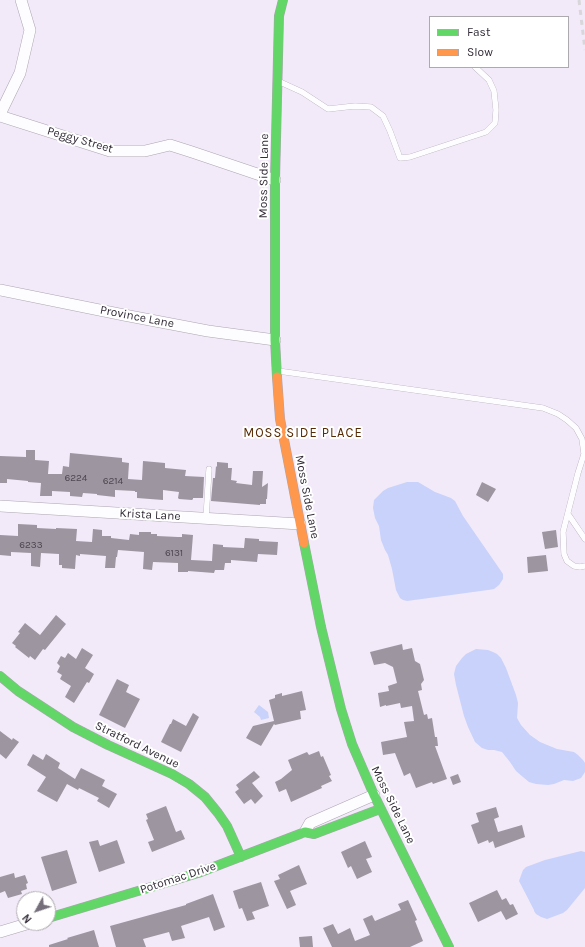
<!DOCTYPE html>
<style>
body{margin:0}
#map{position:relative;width:585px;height:947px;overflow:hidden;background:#f2eaf8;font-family:Karla,sans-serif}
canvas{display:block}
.legend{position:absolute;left:429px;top:16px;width:140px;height:52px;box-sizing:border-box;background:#fff;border:1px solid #adaaaf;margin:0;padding:5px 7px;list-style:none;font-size:12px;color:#322b37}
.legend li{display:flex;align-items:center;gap:8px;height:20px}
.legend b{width:20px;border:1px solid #adaaaf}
.north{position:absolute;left:16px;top:891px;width:40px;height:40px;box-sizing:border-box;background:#fff;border:1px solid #adaaaf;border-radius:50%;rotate:230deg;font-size:11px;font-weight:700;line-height:16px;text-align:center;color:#322b37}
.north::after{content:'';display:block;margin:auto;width:14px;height:18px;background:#756e7b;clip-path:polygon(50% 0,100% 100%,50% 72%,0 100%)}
</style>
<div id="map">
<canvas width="585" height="947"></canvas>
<ul class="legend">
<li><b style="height:5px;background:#63d668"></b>Fast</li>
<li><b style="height:5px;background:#ff974d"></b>Slow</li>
</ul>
<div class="north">N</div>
</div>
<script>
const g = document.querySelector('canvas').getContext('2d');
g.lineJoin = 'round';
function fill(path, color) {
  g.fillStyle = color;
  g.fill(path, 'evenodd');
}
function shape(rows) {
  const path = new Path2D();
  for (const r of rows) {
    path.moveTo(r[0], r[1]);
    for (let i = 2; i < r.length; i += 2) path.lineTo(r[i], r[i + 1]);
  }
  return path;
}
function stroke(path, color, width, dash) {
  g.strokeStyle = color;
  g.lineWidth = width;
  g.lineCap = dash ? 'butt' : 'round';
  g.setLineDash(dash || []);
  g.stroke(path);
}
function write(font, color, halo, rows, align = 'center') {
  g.font = font + ' Karla,sans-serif';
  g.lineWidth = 4;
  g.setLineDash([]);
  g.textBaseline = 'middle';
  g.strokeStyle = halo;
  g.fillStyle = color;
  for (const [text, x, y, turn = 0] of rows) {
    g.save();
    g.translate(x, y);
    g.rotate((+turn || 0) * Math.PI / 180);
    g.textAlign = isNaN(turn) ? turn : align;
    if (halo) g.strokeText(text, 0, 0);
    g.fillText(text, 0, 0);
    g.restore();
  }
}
fill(shape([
 [407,482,418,482,435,492,451,498,455,501,463,516,501,571,503,574,503,579,499,585,494,589,488,590,407,601,403,600,400,598,396,590,392,569,388,555,385,550,381,540,379,526,375,518,373,508,374,500,383,491,388,488],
 [476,649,488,650,493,652,497,654,501,658,506,668,516,695,518,703,517,718,521,725,530,735,540,742,557,749,574,752,578,755,583,760,585,763,585,772,581,778,573,781,564,780,554,784,548,785,536,784,529,782,523,777,516,771,510,762,502,752,494,750,488,750,482,748,475,742,468,727,464,716,456,685,454,674,456,666,462,658,466,654],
 [259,705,268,712,269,718,261,720,260,717,254,712],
 [581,851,585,852,585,888,567,910,563,913,547,919,541,917,536,914,534,911,534,910,519,881,523,870,526,867,545,860]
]), '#c8d2fb');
fill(shape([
 [26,450,35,450,35,460,49,461,48,474,62,474,63,466,69,467,70,453,122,458,122,462,129,463,128,479,142,480,143,461,165,463,165,468,186,470,185,476,204,477,203,498,193,498,193,499,192,500,179,499,178,498,179,492,163,490,163,500,137,498,137,492,135,492,135,491,115,490,115,497,97,495,97,494,83,493,82,497,70,496,70,492,52,491,52,496,40,496,41,483,28,482,28,481,7,479,7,483,0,483,0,456,26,457],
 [217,462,228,463,228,468,232,468,231,480,237,481,236,483,252,485,253,471,263,471,262,487,268,483,267,499,266,499,266,504,260,504,260,505,211,501,213,478,215,478,216,466,217,467],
 [482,482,496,489,488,502,476,495],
 [18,524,37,525,37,528,56,529,56,528,77,529,76,541,92,542,93,529,102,530,102,536,111,536,111,538,129,540,130,534,139,535,139,532,151,532,151,534,157,534,157,536,178,537,182,537,182,534,193,535,191,560,212,561,213,544,223,545,223,547,244,548,245,538,259,539,259,541,278,542,277,555,258,554,257,562,231,560,231,563,225,563,224,570,215,570,214,573,188,571,188,572,178,572,178,563,153,562,152,570,143,569,144,552,118,550,117,557,116,557,115,568,105,568,106,556,80,554,80,556,76,555,75,569,62,568,62,565,59,565,59,554,41,553,40,567,31,566,31,553,11,552,11,556,0,555,0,535,18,536],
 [556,530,558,547,545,549,542,532],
 [546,555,548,571,528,573,527,557],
 [56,615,66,624,45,650,43,649,35,660,30,656,29,658,15,647,16,646,12,643,20,633,18,632,25,623,40,635],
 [402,644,403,650,412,648,415,661,420,664,424,680,421,684,422,690,418,691,424,715,427,714,428,719,432,718,435,737,437,737,438,746,435,746,447,779,433,784,432,782,416,788,410,773,404,776,395,753,383,755,381,742,407,737,404,722,414,721,412,706,401,708,400,703,386,706,386,705,380,707,378,693,389,691,388,686,397,683,393,667,385,663,374,665,370,652],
 [82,648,93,655,85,668,94,674,89,683,87,682,74,703,65,697,71,686,60,679,62,675,57,672,60,666,57,663,61,656,65,658,68,653,76,659],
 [117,679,129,685,126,692,140,699,125,728,99,715],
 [302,691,306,710,300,711,301,719,275,725,274,724,261,746,246,738,253,726,274,721,269,700,275,698,275,695,282,693,282,696],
 [193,713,199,717,181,752,161,742,170,724,171,724,173,719,186,726],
 [0,731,12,740,13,738,19,742,6,759,0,754],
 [319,751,321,757,323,756,331,775,329,776,332,781,321,786,322,788,291,802,286,789,279,792,275,782,281,779,292,770,288,760,307,752,309,755],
 [33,754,43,760,46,754,60,763,58,768,75,779,81,768,105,780,102,786,117,794,109,808,97,801,99,798,79,788,78,790,67,784,57,802,37,791,46,777,27,765],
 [254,771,260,777,252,783,263,796,255,804,251,799,244,804,235,792,239,789,236,785],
 [458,774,461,782,453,785,450,777],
 [166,806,176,832,181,830,185,839,152,852,148,842,154,840,146,820,148,819,146,814],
 [496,807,499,817,494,819,498,832,522,825,525,837,495,848,493,841,489,843,488,840,478,844,471,825,479,822,476,813],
 [98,840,100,846,117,840,125,863,99,872,89,842],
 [365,841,372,857,366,859,372,872,357,879,351,866,348,868,341,852],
 [67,850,77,883,52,891,41,857],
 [299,865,307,884,290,891,296,905,287,909,274,881,280,879,278,875],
 [14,873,15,878,25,875,28,883,26,884,27,889,21,891,22,894,8,898,5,891,0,893,0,877],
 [261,882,269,906,252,912,255,919,247,921,242,908,239,909,233,891],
 [497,890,502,900,506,898,510,905,513,904,518,914,506,920,501,911,478,922,469,903],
 [213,894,225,927,214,931,209,917,181,926,185,938,172,941,169,932,143,939,146,947,116,947,110,926,186,905,186,904],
 [408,900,417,920,415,921,423,941,410,947,332,947,323,928,333,924,338,934,350,928,355,941,370,935,363,919,372,915,375,921,401,910,398,904],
 [94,930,99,947,49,947,49,945,68,939,67,938],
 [312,936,313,947,300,947,299,937]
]), '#9d959f');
const lane = shape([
 [280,82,302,92,328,109,355,106,371,107,383,116,390,131,400,158,410,157,486,132,495,123,496,110,494,91,489,80,475,67],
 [278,371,543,408,558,414,567,420,576,428,582,439,584,454,578,473,563,532,564,554,567,561,574,566,580,567,585,566],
 [568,514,585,539],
 [206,519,209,469]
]);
const street = shape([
 [0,114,20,73,30,30,21,0],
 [0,116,110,151,145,151,170,145,192,152,275,180],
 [0,290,124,315,208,331,275,340],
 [0,506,300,524],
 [305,832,310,823,374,795],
 [0,932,30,923]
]);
const fast = shape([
 [277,377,275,340,275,180,279,16,283,0],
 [304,543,321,627,341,709,352,744,374,795,449,947],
 [0,676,18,691,73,727,108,745,172,774,189,784,205,797,218,813,227,826,241,857],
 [48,918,198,873,305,832,314,834,380,809]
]);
const slow = shape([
 [277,377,280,419,304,543]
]);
stroke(lane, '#aca5b2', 6);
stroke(street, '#aca5b2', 12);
stroke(fast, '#aca5b2', 10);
stroke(slow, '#aca5b2', 10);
stroke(lane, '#fdfcfe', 5.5);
stroke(street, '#fdfcfe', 11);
stroke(fast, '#63d668', 9);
stroke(slow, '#ff974d', 9);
stroke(shape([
 [579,0,585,50]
]), '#d8d6da', 3, [5, 5]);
write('10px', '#4d4651', null, [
 ["6224",76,478],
 ["6214",113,481],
 ["6233",31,545],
 ["6131",174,553]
]);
write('12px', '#322b37', '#fff', [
 ["Peggy Street",80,140,16],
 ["Moss Side Lane",264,176,-89],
 ["Province Lane",137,317,11],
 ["Moss Side Lane",307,497,79],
 ["Krista Lane",150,515,3],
 ["Stratford Avenue",137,745,26],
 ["Moss Side Lane",393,805,64],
 ["Potomac Drive",178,878,-18]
]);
g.letterSpacing = '1px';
write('13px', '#562a04', '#fff', [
 ["MOSS SIDE PLACE",303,433]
]);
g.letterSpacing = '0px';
</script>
